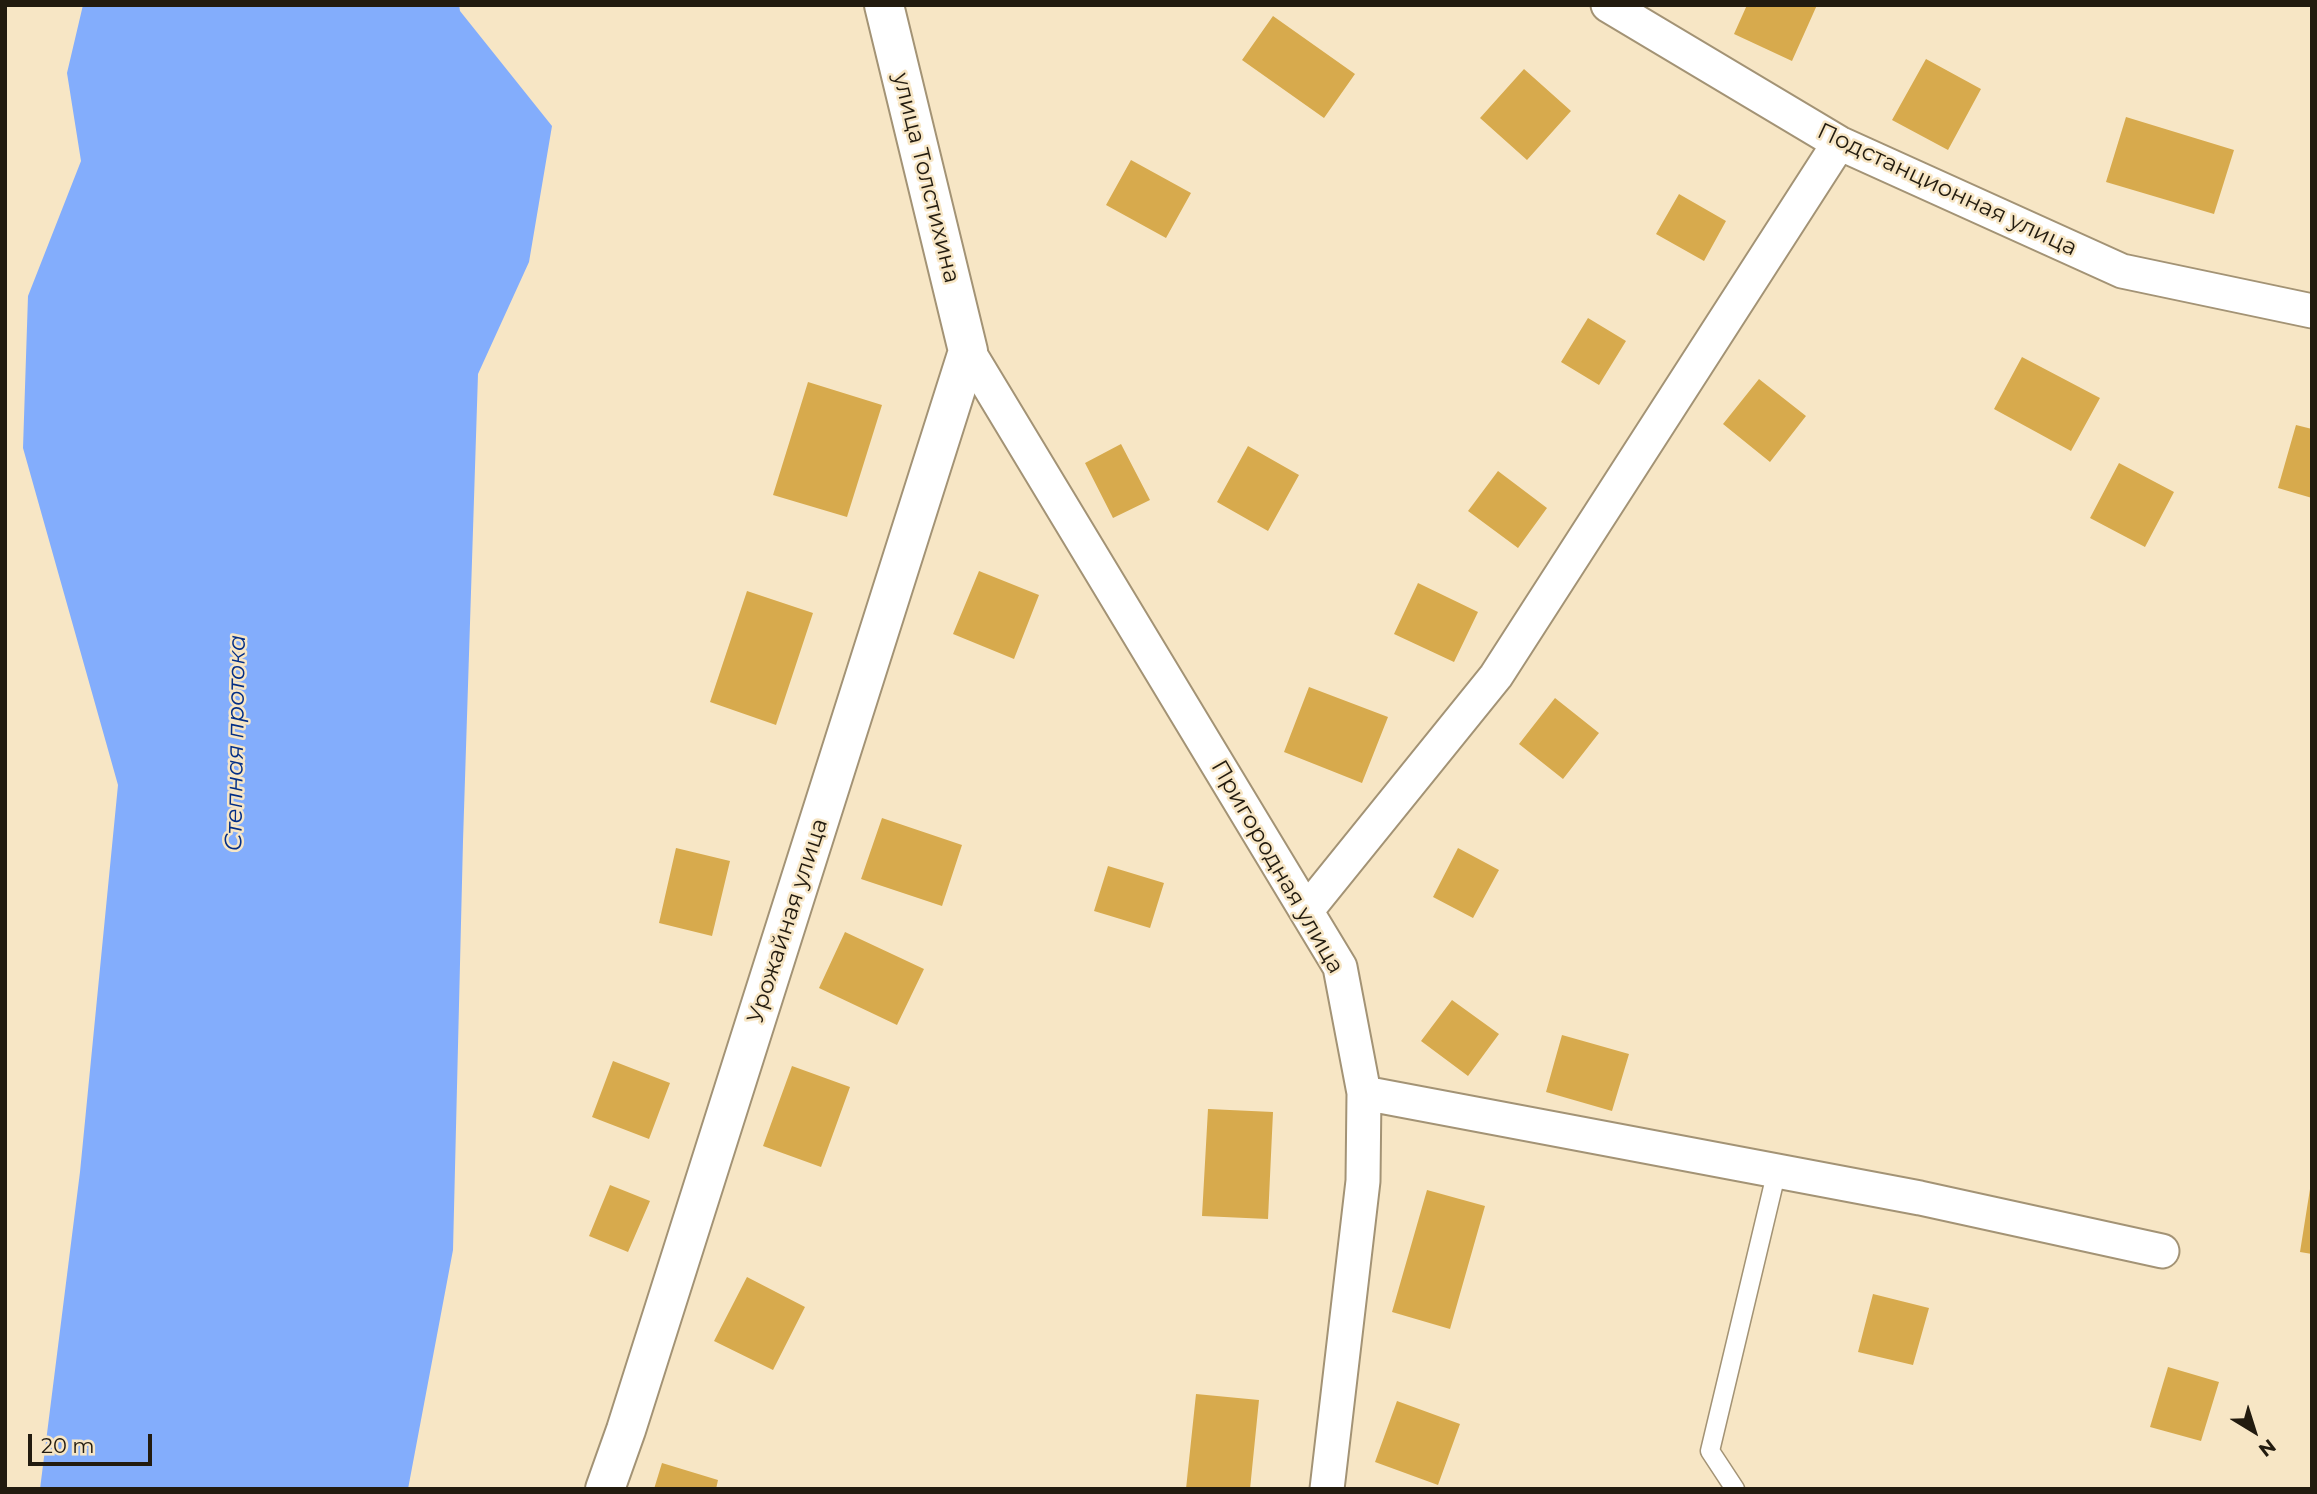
<!DOCTYPE html>
<meta charset="utf-8">
<style>
body{margin:0}
#map{position:relative;width:2317px;height:1494px;overflow:hidden;background:#f7e6c5;font-family:Montserrat,sans-serif}
canvas{display:block}
.frame{position:absolute;inset:0;border:7px solid #221b0f;pointer-events:none}
.north{position:absolute;left:2219px;top:1396px;width:70px;height:70px;-webkit-text-stroke:5px #f7e6c5;paint-order:stroke;rotate:142deg;font-size:19px;font-weight:700;line-height:28px;text-align:center;color:#221b0f}
.north::after{content:'';display:block;margin:auto;width:24px;height:32px;background:#221b0f;clip-path:polygon(50% 0,100% 100%,50% 72%,0 100%)}
.scale{position:absolute;left:28px;top:1434px;width:124px;height:32px;box-sizing:border-box;border:4px solid #221b0f;border-top:0;padding-left:9px;font-size:21px;line-height:24px;white-space:nowrap;color:#221b0f;-webkit-text-stroke:5px #f7e6c5;paint-order:stroke}
</style>
<div id="map">
<canvas width="2317" height="1494"></canvas>
<div class="frame"></div>
<div class="north">N</div>
<div class="scale">20 m</div>
</div>
<script>
const g = document.querySelector('canvas').getContext('2d');
g.lineJoin = 'round';
function fill(path, color) {
  g.fillStyle = color;
  g.fill(path, 'evenodd');
}
function shape(rows) {
  const path = new Path2D();
  for (const r of rows) {
    path.moveTo(r[0], r[1]);
    for (let i = 2; i < r.length; i += 2) path.lineTo(r[i], r[i + 1]);
  }
  return path;
}
function stroke(path, color, width, dash) {
  g.strokeStyle = color;
  g.lineWidth = width;
  g.lineCap = dash ? 'butt' : 'round';
  g.setLineDash(dash || []);
  g.stroke(path);
}
function write(font, color, halo, rows, align = 'center') {
  g.font = font + ' Montserrat,sans-serif';
  g.lineWidth = 5;
  g.setLineDash([]);
  g.textBaseline = 'middle';
  g.strokeStyle = halo;
  g.fillStyle = color;
  for (const [text, x, y, turn = 0] of rows) {
    g.save();
    g.translate(x, y);
    g.rotate((+turn || 0) * Math.PI / 180);
    g.textAlign = isNaN(turn) ? turn : align;
    if (halo) g.strokeText(text, 0, 0);
    g.fillText(text, 0, 0);
    g.restore();
  }
}
fill(shape([
 [83,5,459,5,460,11,552,126,529,262,478,374,463,841,453,1250,408,1489,40,1489,80,1172,118,785,23,448,28,296,81,161,67,73]
]), '#83adfc');
fill(shape([
 [1747,5,1817,5,1792,61,1734,34],
 [1273,16,1355,74,1324,118,1242,60],
 [1926,59,1981,89,1948,150,1892,120],
 [1524,69,1571,111,1527,160,1480,118],
 [2126,117,2234,150,2214,214,2106,182],
 [1131,160,1191,193,1166,238,1106,205],
 [1679,194,1726,221,1704,261,1656,234],
 [1588,318,1626,341,1599,385,1561,362],
 [2022,357,2100,398,2071,451,1994,409],
 [1759,379,1806,416,1770,462,1723,424],
 [808,382,882,405,847,517,773,495],
 [2296,425,2312,429,2312,498,2278,488],
 [1121,444,1150,500,1113,518,1085,463],
 [1248,446,1299,475,1268,531,1217,502],
 [2119,463,2174,492,2145,547,2090,518],
 [1498,471,1547,508,1518,548,1468,511],
 [979,571,1039,595,1014,659,953,634],
 [1418,583,1478,612,1454,662,1394,634],
 [747,591,813,613,776,725,710,702],
 [1309,687,1388,717,1362,783,1284,752],
 [1555,698,1599,733,1563,779,1519,744],
 [882,818,962,845,942,906,861,879],
 [676,848,730,861,712,936,659,923],
 [1458,848,1499,870,1473,918,1433,897],
 [1108,866,1164,883,1150,928,1094,911],
 [845,932,924,969,897,1025,819,988],
 [1452,1000,1499,1034,1468,1076,1421,1041],
 [1562,1035,1629,1054,1612,1111,1546,1092],
 [613,1061,670,1083,649,1139,592,1117],
 [792,1066,850,1087,821,1167,763,1146],
 [1208,1109,1273,1112,1268,1219,1202,1216],
 [610,1185,650,1201,628,1252,589,1236],
 [2310,1189,2312,1189,2312,1254,2300,1252],
 [1427,1190,1485,1206,1450,1329,1392,1312],
 [747,1277,805,1307,773,1370,714,1341],
 [1873,1294,1929,1308,1913,1365,1858,1352],
 [2168,1367,2219,1382,2201,1441,2150,1427],
 [1196,1394,1259,1400,1250,1489,1186,1489],
 [1397,1401,1460,1424,1438,1485,1375,1462],
 [662,1463,718,1480,716,1489,654,1489]
]), '#d7aa4d');
const lane = shape([
 [1735,1489,1710,1451,1777,1170]
]);
const street = shape([
 [1608,5,1839,143,2122,271,2312,311],
 [968,351,1340,967,1364,1093,1363,1181,1327,1489],
 [1307,910,1496,676,1839,143],
 [1364,1093,1920,1198,2162,1251]
]);
const secondary = shape([
 [605,1489,626,1430,968,351,884,5]
]);
stroke(lane, '#a39375', 21);
stroke(street, '#a39375', 37);
stroke(secondary, '#a39375', 42);
stroke(lane, '#fff', 18);
stroke(street, '#fff', 33);
stroke(secondary, '#fff', 38);
write('23px', '#221b0f', '#f7e6c5', [
 ["улица Толстихина",926,178,76],
 ["Подстанционная улица",1947,190,25],
 ["Пригородная улица",1277,867,60],
 ["Урожайная улица",788,921,-72]
]);
write('italic 24px', '#032e85', '#f7e6c5', [
 ["Степная протока",236,743,-89]
]);
</script>
